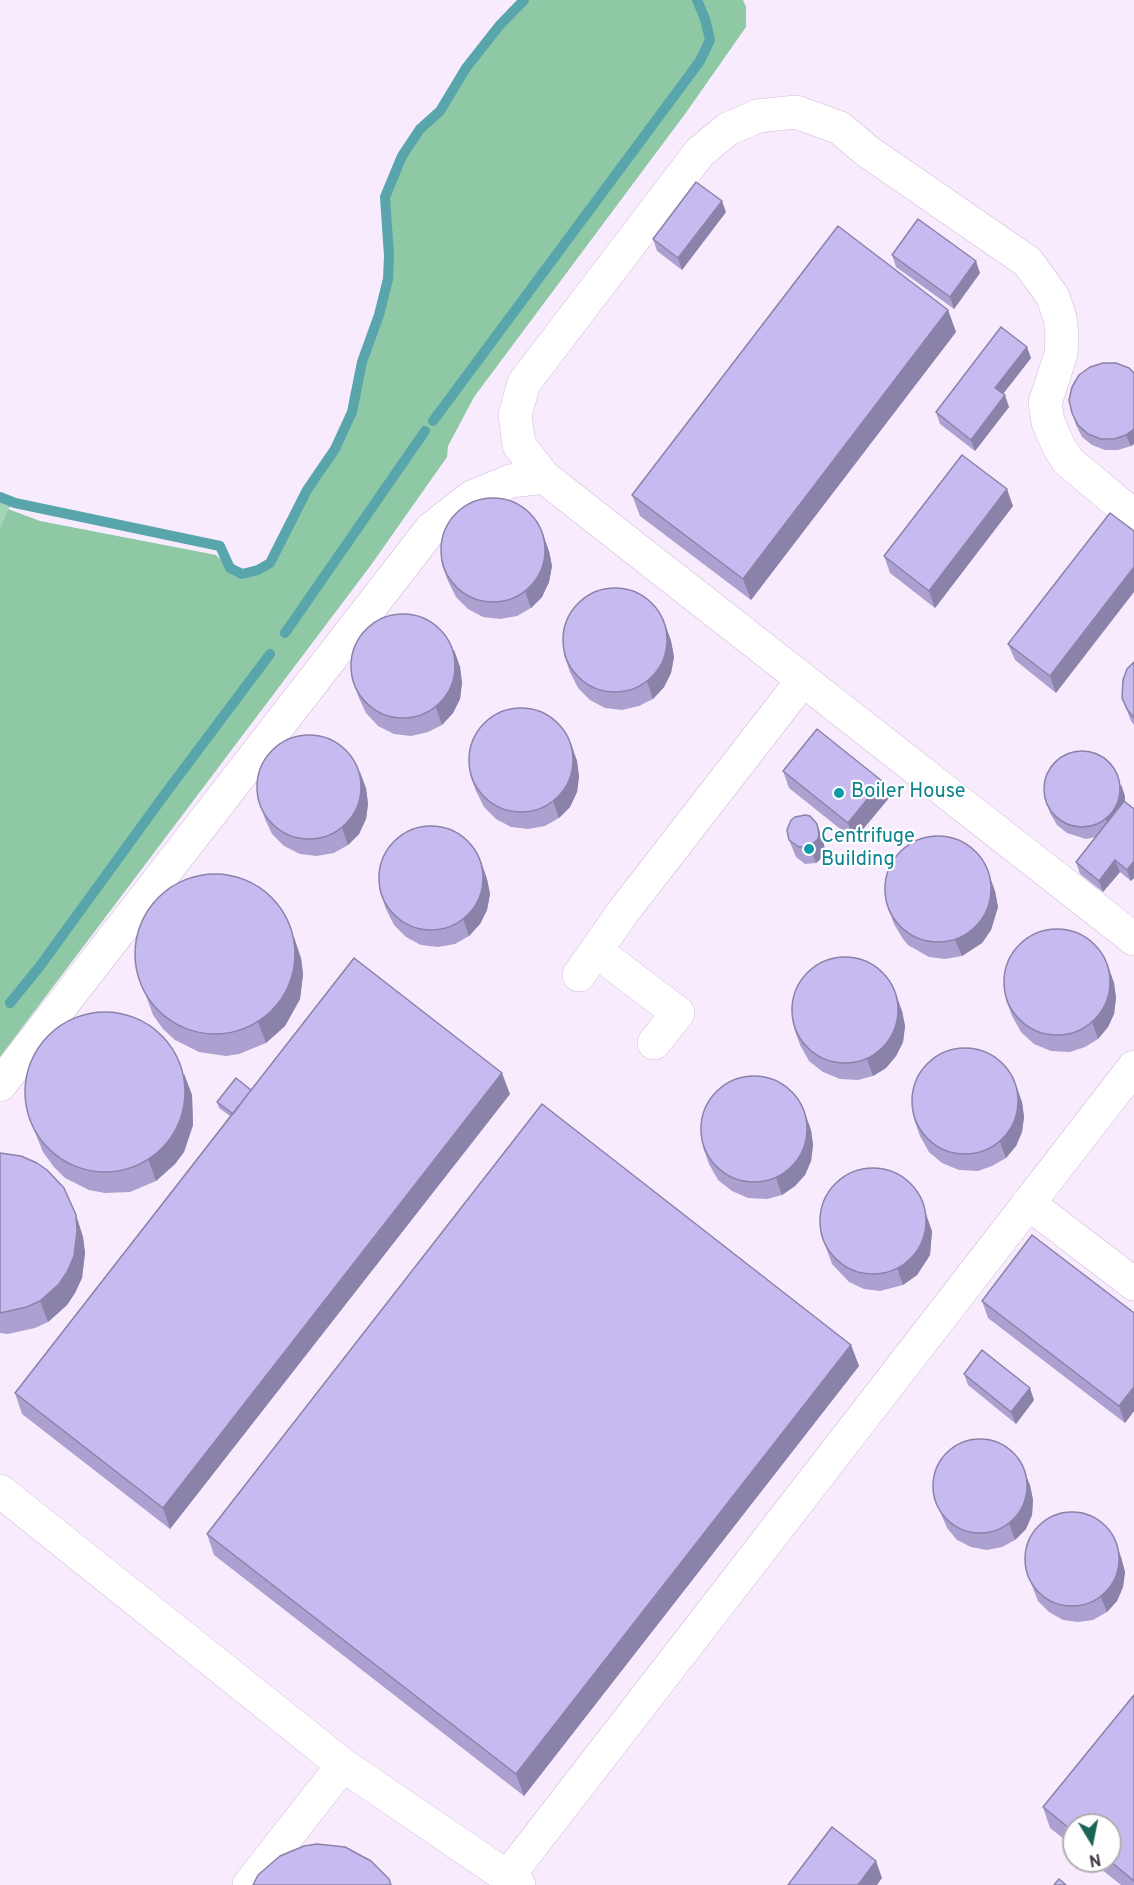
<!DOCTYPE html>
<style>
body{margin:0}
#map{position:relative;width:1134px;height:1885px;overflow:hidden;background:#f8ebfd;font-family:Overpass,sans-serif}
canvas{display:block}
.north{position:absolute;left:1062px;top:1813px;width:60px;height:60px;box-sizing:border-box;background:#fff;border:2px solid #b1adb2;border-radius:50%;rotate:170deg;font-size:16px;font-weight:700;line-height:24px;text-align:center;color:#3c333f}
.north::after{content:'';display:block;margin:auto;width:21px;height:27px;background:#1b6459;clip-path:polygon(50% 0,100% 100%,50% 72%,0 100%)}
</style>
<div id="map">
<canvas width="1134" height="1885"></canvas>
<div class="north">N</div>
</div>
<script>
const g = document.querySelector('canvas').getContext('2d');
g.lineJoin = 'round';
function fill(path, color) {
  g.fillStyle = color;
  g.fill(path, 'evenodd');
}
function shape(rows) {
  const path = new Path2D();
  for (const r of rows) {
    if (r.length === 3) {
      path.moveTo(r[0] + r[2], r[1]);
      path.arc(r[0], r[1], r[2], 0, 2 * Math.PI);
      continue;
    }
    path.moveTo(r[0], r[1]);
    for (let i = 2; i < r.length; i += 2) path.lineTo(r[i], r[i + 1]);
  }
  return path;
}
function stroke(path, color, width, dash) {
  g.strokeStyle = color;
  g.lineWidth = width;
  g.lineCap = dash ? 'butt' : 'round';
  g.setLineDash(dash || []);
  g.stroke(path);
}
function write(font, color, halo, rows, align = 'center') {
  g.font = font + ' Overpass,sans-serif';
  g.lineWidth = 4.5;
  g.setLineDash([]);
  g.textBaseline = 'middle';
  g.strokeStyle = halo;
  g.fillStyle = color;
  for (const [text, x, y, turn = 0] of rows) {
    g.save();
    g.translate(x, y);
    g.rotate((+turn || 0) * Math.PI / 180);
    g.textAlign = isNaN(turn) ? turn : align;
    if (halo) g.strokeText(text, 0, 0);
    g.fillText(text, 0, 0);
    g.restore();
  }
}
fill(shape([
 [0,497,15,503,8,509,0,527]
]), '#a2d5b6');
fill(shape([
 [524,0,743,0,746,7,746,27,685,114,474,397,448,446,447,457,371,565,0,1057,0,527,8,509,40,521,216,555,230,568,241,574,258,570,270,563,307,490,335,449,352,412,362,362,379,315,388,279,389,256,385,197,402,156,420,129,440,111,466,68,499,26]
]), '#8ec8a5');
stroke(shape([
 [433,421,700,61,710,40,705,19,697,0],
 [0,497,15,503,220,546,230,568,242,574,258,570,270,563,307,490,335,449,352,412,362,362,379,315,388,279,389,256,385,197,402,156,420,129,440,111,466,68,499,26,524,0],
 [285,633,425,431],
 [10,1003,40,966,165,794,270,654]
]), '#58a5ac', 10);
const minor = shape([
 [544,477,519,445,515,415,524,383,700,152,728,129,758,116,796,112,840,128,867,151,1028,262,1053,297,1060,318,1062,335,1061,354,1045,403,1048,422,1059,447,1068,461,1134,516],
 [596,951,678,1013,654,1043],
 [579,975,623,912,802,681],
 [0,1085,431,529,472,497,511,481,544,477,1134,939],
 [1028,1203,1134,1284],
 [0,1491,343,1765,519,1885],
 [508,1876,1134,1067],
 [249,1885,343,1765]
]);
stroke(minor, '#d1bcd9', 34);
stroke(minor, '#fff', 33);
fill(shape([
 [726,212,682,270,657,251,653,239],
 [892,255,980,273,954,309,896,267],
 [948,310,956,332,751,600,640,516,632,495],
 [1031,358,1003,394,1009,407,975,451,940,424,936,412],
 [1134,373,1134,444,1131,446,1118,450,1105,450,1092,445,1082,437,1076,425,1072,413],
 [1013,506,935,608,890,573,884,556],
 [1134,531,1056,693,1015,660,1008,644],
 [549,551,552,566,549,582,542,597,531,608,517,616,500,619,483,617,468,609,456,597,448,581,442,565],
 [665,624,671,641,674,657,671,673,664,687,653,699,639,706,622,710,605,708,590,700,578,688,570,672,564,655],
 [454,650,460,667,462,683,460,699,453,713,442,725,428,732,411,736,394,734,378,726,366,713,359,698,353,681],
 [1134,662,1134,725,1131,721,1122,698],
 [571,744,577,761,579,777,577,792,570,807,559,818,545,826,528,829,511,827,496,819,484,807,476,791,470,775],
 [783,771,889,798,854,840,789,788],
 [366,788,368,804,366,819,359,834,348,845,334,853,317,856,300,854,284,846,272,834,265,819,259,802],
 [1125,796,1125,802,1134,809,1134,878,1131,881,1120,872,1103,892,1080,874,1076,862,1096,837,1086,839,1067,833,1057,825,1050,813,1046,801],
 [789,840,823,840,825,850,824,856,816,863,805,864,796,857],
 [481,862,487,879,490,894,487,910,480,924,469,936,455,944,438,947,421,945,406,937,394,925,386,909,380,892],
 [995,891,998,907,991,930,982,943,962,956,945,959,929,957,908,945,903,939,894,924,888,907],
 [301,958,303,974,300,999,285,1026,266,1043,239,1054,226,1056,199,1052,175,1040,163,1029,153,1015,136,968],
 [1108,966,1114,983,1116,998,1114,1014,1108,1027,1098,1039,1085,1047,1070,1052,1051,1051,1034,1044,1021,1032,1012,1016,1006,1000],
 [902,1011,905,1026,903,1042,896,1056,886,1068,873,1076,858,1080,840,1079,823,1072,809,1061,800,1045,794,1028],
 [184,1074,192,1095,193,1125,184,1152,175,1164,156,1181,130,1192,105,1193,89,1190,65,1178,54,1167,43,1152,30,1120],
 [251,1090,510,1094,170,1529,22,1414,15,1393,230,1116,219,1108,217,1102],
 [1022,1102,1024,1117,1022,1132,1016,1146,1006,1158,992,1166,978,1171,959,1170,942,1163,929,1152,920,1136,914,1119],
 [811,1130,813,1145,811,1161,805,1175,795,1186,782,1195,767,1199,748,1198,732,1191,718,1180,709,1164,703,1147],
 [0,1153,76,1215,83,1237,85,1253,82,1278,75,1293,67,1305,48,1322,35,1328,8,1334,0,1333],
 [820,1231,932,1231,930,1255,917,1275,903,1285,880,1291,864,1289,849,1282,832,1264],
 [982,1301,1134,1313,1134,1411,1125,1423,988,1318],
 [851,1345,859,1366,524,1796,214,1555,207,1534],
 [964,1374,1034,1400,1016,1424,968,1385],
 [1030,1485,1033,1500,1032,1515,1026,1529,1015,1540,1002,1547,987,1550,971,1547,957,1540,947,1528,934,1497],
 [1121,1557,1125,1572,1123,1587,1117,1601,1107,1612,1093,1620,1078,1622,1063,1620,1049,1612,1038,1601,1026,1570],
 [1134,1695,1134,1885,1121,1885,1091,1861,1110,1861,1074,1825,1074,1847,1050,1828,1043,1807]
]), '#aba0cf');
fill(shape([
 [722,201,726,212,682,270,678,258],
 [976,261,980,273,954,309,950,297],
 [948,310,956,332,751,600,743,579],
 [1027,347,1031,358,999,399,995,388],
 [1005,395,1009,407,975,451,971,440],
 [1134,429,1134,444,1131,446,1126,435],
 [1007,489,1013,506,935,608,929,591],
 [543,534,549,551,552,566,549,582,542,597,531,608,525,591],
 [1134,567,1134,592,1056,693,1050,676],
 [665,624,671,641,674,657,671,673,664,687,653,699,647,682],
 [454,650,460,667,462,683,460,699,453,713,442,725,436,708],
 [571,744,577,761,579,777,577,792,570,807,559,818,553,801],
 [360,772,366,788,368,804,366,819,359,834,348,845,342,828],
 [882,781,889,798,854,840,848,823],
 [1121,784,1125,796,1124,809,1110,831,1106,819],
 [817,824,823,840,825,850,824,856,816,863,810,846],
 [1115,860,1120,872,1103,892,1099,881],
 [1134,861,1134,878,1131,881,1127,870],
 [481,862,487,879,490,894,487,910,480,924,469,936,463,919],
 [989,874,995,891,998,907,991,930,982,943,962,956,955,940],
 [294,937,301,958,303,974,300,999,285,1026,266,1043,258,1022],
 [1108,966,1114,983,1116,998,1114,1014,1108,1027,1098,1039,1092,1022],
 [896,994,902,1011,905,1026,903,1042,896,1056,886,1068,873,1076,867,1059],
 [502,1073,510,1094,170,1529,163,1508],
 [184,1074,192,1095,193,1125,184,1152,175,1164,156,1181,148,1159],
 [1016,1085,1022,1102,1024,1117,1022,1132,1016,1146,1006,1158,1000,1142],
 [805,1113,811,1130,813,1145,811,1161,805,1175,795,1186,782,1195,776,1178],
 [926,1214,932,1231,930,1255,917,1275,903,1285,897,1268],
 [76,1215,83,1237,85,1253,82,1278,75,1293,67,1305,48,1322,40,1301],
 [851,1345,859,1366,524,1796,516,1774],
 [1134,1387,1134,1411,1125,1423,1119,1406],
 [1030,1388,1034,1400,1016,1424,1011,1412],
 [1023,1468,1030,1485,1033,1500,1032,1515,1026,1529,1015,1540,1009,1523],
 [1115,1540,1121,1557,1125,1572,1123,1587,1117,1601,1107,1612,1100,1595],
 [876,1861,882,1878,877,1885,858,1885]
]), '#8b82a9');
const building = shape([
 [696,182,722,201,678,258,653,239,696,182],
 [918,219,976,261,950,297,892,255,918,219],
 [838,226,948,310,743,579,632,495,838,226],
 [1001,327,1027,347,995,388,1005,395,971,440,936,412,1001,327],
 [1103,363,1116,363,1129,368,1134,373,1134,429,1126,435,1114,439,1101,439,1088,434,1078,425,1072,413,1069,400,1072,387,1079,375,1090,367,1103,363],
 [962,455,1007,489,929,591,884,556,962,455],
 [493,550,52],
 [1110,513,1134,531,1134,567,1050,676,1008,644,1110,513],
 [615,640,52],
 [403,666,52],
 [1134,662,1134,718,1127,709,1122,698,1123,680,1127,669,1134,662],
 [521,760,52],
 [817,729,882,781,848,823,783,771,817,729],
 [309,787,52],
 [1082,789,38],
 [1124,801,1134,809,1134,861,1127,870,1115,860,1099,881,1076,862,1124,801],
 [805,815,810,816,817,824,819,834,818,839,810,846,799,847,789,840,787,830,791,820,795,817,805,815],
 [431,878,52],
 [938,889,53],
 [215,954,80],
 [1057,982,53],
 [845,1010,53],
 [354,958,502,1073,163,1508,15,1393,354,958],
 [105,1092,80],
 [965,1101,53],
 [754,1129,53],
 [236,1078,251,1090,233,1114,217,1102,236,1078],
 [542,1104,851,1345,516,1774,207,1534,542,1104],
 [0,1153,21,1156,37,1163,47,1170,64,1188,76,1215,77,1231,74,1256,67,1272,59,1284,40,1301,27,1307,0,1313,0,1153],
 [873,1221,53],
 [1032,1235,1134,1313,1134,1387,1119,1406,982,1301,1032,1235],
 [982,1350,1030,1388,1011,1412,964,1374,982,1350],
 [980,1486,47],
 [1072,1559,47],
 [1134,1695,1134,1881,1110,1861,1110,1825,1074,1825,1074,1832,1043,1807,1134,1695],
 [832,1827,876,1861,858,1885,788,1885,832,1827],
 [317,1844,345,1847,371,1861,389,1879,391,1885,253,1885,258,1875,280,1856,304,1846,317,1844],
 [1059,1879,1066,1885,1054,1885,1059,1879]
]);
fill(building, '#c7baf1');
stroke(building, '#8b82a9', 1.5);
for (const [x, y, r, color] of [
 [839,793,6,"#0f9aa8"],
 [809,849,6,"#0f9aa8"]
]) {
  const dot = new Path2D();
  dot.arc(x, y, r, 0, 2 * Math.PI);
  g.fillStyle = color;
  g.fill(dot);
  stroke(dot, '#fff', 2);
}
write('20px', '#0d838f', '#fff', [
 ["Boiler House",851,793],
 ["Centrifuge",821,838],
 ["Building",821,861]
], 'left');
</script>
